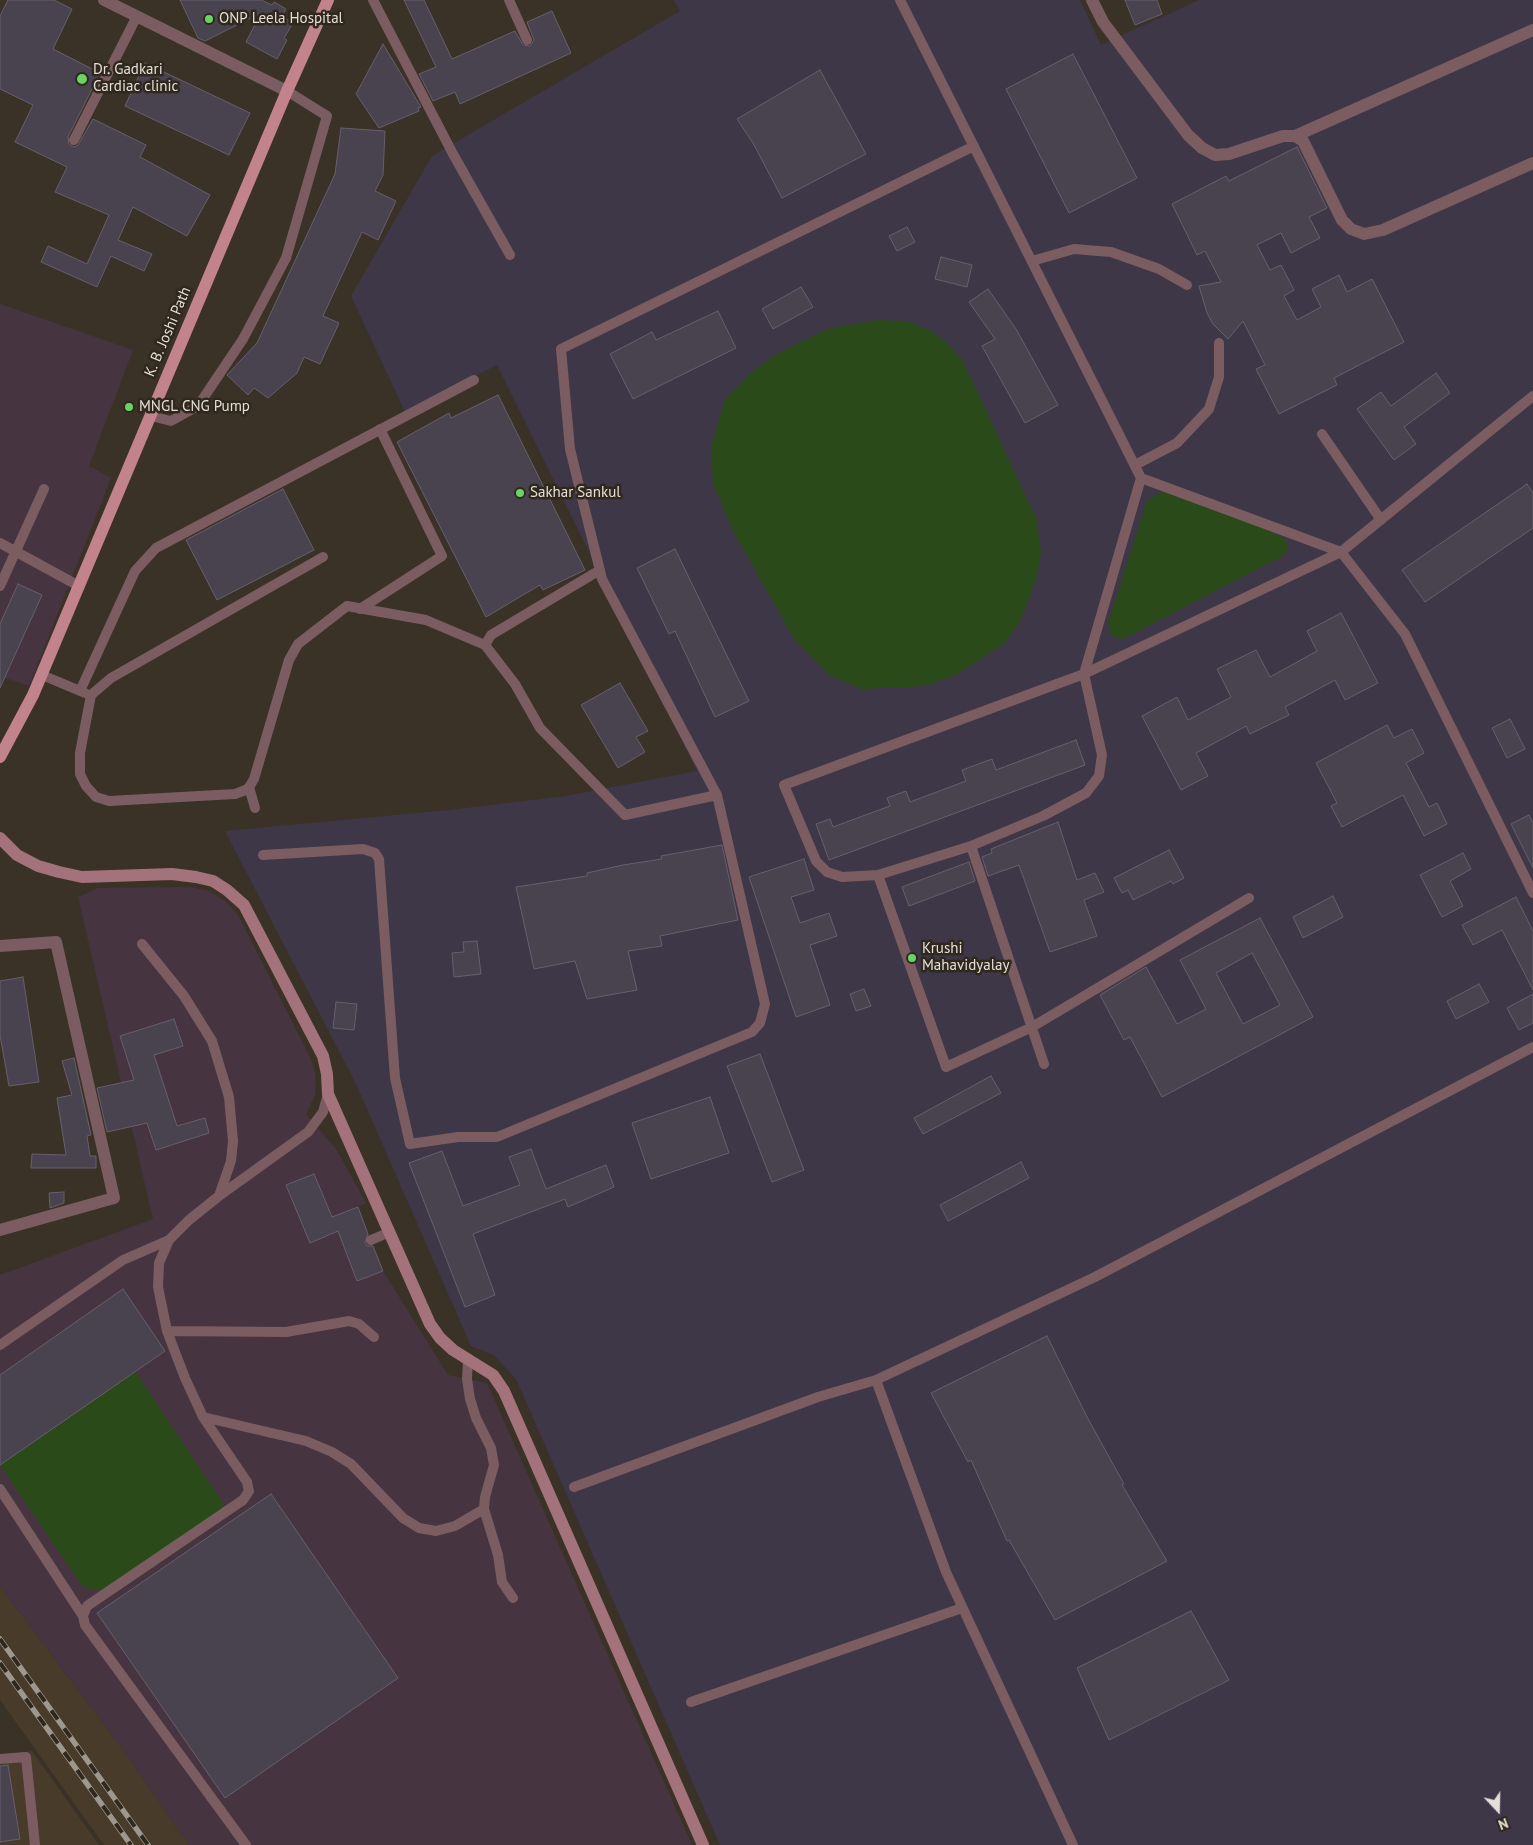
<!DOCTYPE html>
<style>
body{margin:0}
#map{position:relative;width:1533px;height:1845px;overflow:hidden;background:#3a3226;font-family:"PT Sans",sans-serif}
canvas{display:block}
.north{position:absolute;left:1473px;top:1785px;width:50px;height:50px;-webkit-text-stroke:4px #30281d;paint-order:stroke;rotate:159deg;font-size:14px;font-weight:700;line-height:20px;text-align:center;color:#e4dfd8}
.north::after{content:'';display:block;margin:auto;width:18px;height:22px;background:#e4dfd8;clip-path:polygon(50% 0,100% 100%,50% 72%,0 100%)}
</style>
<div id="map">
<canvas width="1533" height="1845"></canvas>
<div class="north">N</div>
</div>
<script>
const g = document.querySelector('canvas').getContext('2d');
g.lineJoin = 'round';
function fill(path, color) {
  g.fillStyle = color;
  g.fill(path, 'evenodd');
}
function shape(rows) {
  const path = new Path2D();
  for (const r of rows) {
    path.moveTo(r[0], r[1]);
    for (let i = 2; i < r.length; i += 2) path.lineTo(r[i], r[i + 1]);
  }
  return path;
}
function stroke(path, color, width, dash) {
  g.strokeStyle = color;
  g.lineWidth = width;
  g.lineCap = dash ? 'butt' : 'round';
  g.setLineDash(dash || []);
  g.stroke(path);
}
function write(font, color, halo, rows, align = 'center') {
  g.font = font + ' "PT Sans",sans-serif';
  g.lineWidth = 5;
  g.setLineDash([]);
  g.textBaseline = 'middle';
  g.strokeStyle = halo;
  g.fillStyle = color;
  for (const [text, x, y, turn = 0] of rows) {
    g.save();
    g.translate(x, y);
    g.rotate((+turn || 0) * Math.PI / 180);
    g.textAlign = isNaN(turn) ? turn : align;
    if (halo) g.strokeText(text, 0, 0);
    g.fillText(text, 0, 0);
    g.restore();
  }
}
fill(shape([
 [0,1586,118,1743,189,1845,104,1845,0,1700],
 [32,1751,99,1845,0,1845,0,1756]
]), '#483b2a');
fill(shape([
 [0,304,133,350,89,466,111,478,29,686,0,676],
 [190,887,209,891,225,901,238,915,310,1057,315,1071,316,1083,315,1095,306,1114,336,1149,366,1203,358,1207,383,1271,448,1375,487,1383,692,1845,189,1845,118,1743,0,1586,0,1275,153,1219,78,897,98,888]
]), '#463540');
fill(shape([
 [674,0,1080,0,1101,45,1199,0,1533,0,1533,1845,720,1845,516,1379,494,1355,471,1346,356,1084,225,831,449,810,566,796,697,771,497,365,405,412,351,296,432,156,680,11]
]), '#3e3748');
fill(shape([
 [878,320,907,321,931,331,943,339,962,359,1037,520,1041,553,1037,577,1020,622,1004,644,957,674,926,686,861,689,829,675,793,637,733,531,713,484,711,446,725,400,751,372,773,356,830,328],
 [1168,491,1184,494,1281,536,1287,542,1288,550,1281,557,1123,639,1116,638,1111,634,1108,623,1147,501,1155,495],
 [135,1371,223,1503,221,1510,105,1589,90,1589,82,1586,0,1465]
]), '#2a4a1a');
const building = shape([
 [8,0,54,0,72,9,53,49,100,73,68,137,69,144,74,147,78,145,93,119,146,145,140,157,210,195,187,236,133,207,118,240,152,254,144,271,111,256,97,287,41,262,48,246,87,264,109,215,55,192,67,167,15,142,33,105,0,89,0,16,8,0],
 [180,0,261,0,272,5,274,2,286,9,282,16,293,23,284,38,287,40,277,59,246,42,261,13,205,41,198,38,180,0],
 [404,0,424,0,452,59,515,31,523,45,530,46,534,40,527,22,552,11,571,53,460,104,455,92,433,101,419,74,436,67,404,0],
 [1125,0,1157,0,1162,14,1135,25,1125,0],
 [383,44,421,107,418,108,419,111,379,128,356,94,383,44],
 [1073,54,1137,178,1069,213,1006,89,1073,54],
 [145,63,250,113,229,155,125,106,145,63],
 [820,70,866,154,782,198,753,143,737,119,820,70],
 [341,128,385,131,383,175,375,191,396,201,378,240,362,232,323,316,339,323,320,364,304,357,297,373,268,398,254,388,248,395,227,375,257,343,335,174,341,128],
 [1297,147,1327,208,1309,217,1320,238,1291,253,1281,233,1257,245,1270,270,1281,265,1294,290,1284,296,1297,320,1321,307,1312,289,1339,275,1347,292,1372,279,1404,342,1334,378,1337,385,1279,414,1256,369,1265,365,1243,321,1228,339,1213,324,1207,313,1199,286,1221,282,1205,251,1197,255,1172,204,1226,176,1229,181,1297,147],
 [907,227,915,242,897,251,889,236,907,227],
 [941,257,972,265,967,287,935,279,941,257],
 [801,287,813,307,773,329,762,309,801,287],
 [988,289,1016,329,1058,405,1025,423,982,346,995,339,969,302,988,289],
 [718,311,736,348,633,399,610,354,652,332,656,340,718,311],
 [1436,373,1450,393,1404,427,1416,444,1394,460,1357,409,1381,392,1391,406,1436,373],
 [498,395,585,570,543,590,540,585,486,617,397,442,449,413,451,418,498,395],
 [1527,484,1533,493,1533,528,1425,602,1402,570,1527,484],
 [283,489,314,550,217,600,186,540,283,489],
 [675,549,749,701,715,717,675,631,669,634,637,568,675,549],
 [18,584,42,595,0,688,0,624,18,584],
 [1341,613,1378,683,1345,700,1335,680,1285,707,1289,715,1250,734,1246,726,1196,753,1208,776,1181,790,1142,716,1177,697,1188,720,1231,697,1217,669,1256,650,1270,677,1317,651,1307,631,1341,613],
 [620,683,648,731,636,737,645,752,618,768,581,705,620,683],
 [1510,719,1525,749,1507,758,1492,728,1510,719],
 [1387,725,1394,738,1412,729,1424,753,1406,763,1429,807,1437,803,1447,824,1424,836,1403,795,1342,827,1331,806,1337,803,1316,763,1387,725],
 [1076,740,1085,765,829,860,816,824,830,819,833,827,890,806,887,798,906,791,910,802,966,781,962,770,992,759,996,770,1076,740],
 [1529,815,1533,823,1533,868,1511,824,1529,815],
 [1058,822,1077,880,1095,873,1104,892,1084,900,1097,936,1050,952,1019,865,988,876,982,857,992,853,991,849,1058,822],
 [722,845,738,920,660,936,662,946,628,951,637,990,587,999,575,961,534,969,516,887,587,876,587,873,623,865,662,859,661,856,722,845],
 [1169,850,1184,878,1173,884,1171,881,1133,900,1128,890,1122,893,1114,878,1169,850],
 [1463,853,1471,869,1450,881,1463,906,1442,917,1420,875,1463,853],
 [804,859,814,890,791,897,800,923,829,913,837,936,810,945,830,1005,796,1017,749,877,804,859],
 [969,862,975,881,909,906,902,887,969,862],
 [1333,896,1343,917,1303,938,1293,917,1333,896],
 [1516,897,1533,931,1533,990,1502,930,1473,945,1462,925,1516,897],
 [1260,918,1313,1017,1162,1097,1130,1037,1124,1040,1100,995,1146,967,1177,1024,1206,1009,1180,960,1260,918],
 [1252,953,1280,1005,1243,1024,1216,973,1252,953],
 [477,941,481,974,454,977,452,953,464,952,463,942,477,941],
 [23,977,39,1082,9,1086,0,1035,0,981,23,977],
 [1479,984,1489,1002,1456,1019,1447,1001,1479,984],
 [864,989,871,1006,856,1011,850,994,864,989],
 [1533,994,1533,1023,1519,1030,1507,1008,1533,994],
 [336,1002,357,1004,354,1030,333,1028,336,1002],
 [174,1019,183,1046,154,1055,177,1126,205,1118,209,1133,156,1150,147,1123,107,1132,97,1088,134,1080,120,1036,174,1019],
 [760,1054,804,1170,772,1182,727,1066,760,1054],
 [74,1058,91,1135,87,1136,90,1156,96,1156,96,1168,31,1168,32,1154,66,1155,57,1098,72,1095,62,1061,74,1058],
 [991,1076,1001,1093,923,1134,914,1118,991,1076],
 [710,1097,729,1153,651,1179,632,1123,710,1097],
 [531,1149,546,1189,606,1165,614,1187,568,1207,565,1199,473,1234,495,1295,465,1307,409,1163,442,1151,463,1206,520,1185,509,1157,531,1149],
 [1021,1162,1029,1178,948,1221,940,1205,1021,1162],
 [314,1174,332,1217,358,1207,368,1234,365,1242,367,1246,373,1246,383,1271,357,1281,338,1231,310,1243,286,1185,314,1174],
 [64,1192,64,1203,50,1208,49,1193,64,1192],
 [123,1289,165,1351,0,1465,0,1375,123,1289],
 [1047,1336,1087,1417,1124,1484,1122,1485,1167,1561,1055,1620,1009,1540,1007,1541,971,1460,968,1462,931,1393,1047,1336],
 [271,1494,398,1678,225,1798,97,1613,271,1494],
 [1191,1611,1229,1680,1109,1740,1077,1668,1191,1611],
 [8,1765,20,1839,0,1842,0,1766,8,1765]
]);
fill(building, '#49434f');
stroke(building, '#665f6d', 1);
stroke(shape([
 [373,0,453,154,510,255],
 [509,0,527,40],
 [900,0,1141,478,1341,552,1405,634,1533,893],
 [74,140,137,16],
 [1032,261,1074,249,1111,252,1159,269,1187,285],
 [151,416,171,421,198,406,243,339,286,258,327,116,287,91],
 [1322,434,1381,520],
 [1135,465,1177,443,1209,409,1219,377,1219,343],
 [1141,478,1084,674,1102,755,1099,776,1086,793,1043,816,971,846,878,875,842,877,827,872,816,861,784,785,1084,674,1341,552,1533,396],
 [0,543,79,586],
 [323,557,111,678,91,695,80,753,80,774,86,786,96,797,109,801,235,794,248,789,254,779,289,660,298,644,347,606,426,620,485,645,515,684,540,728,625,815,717,795],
 [0,586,44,489],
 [360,609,442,556,380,429],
 [485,645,491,635,600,570],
 [42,675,85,693],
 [80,691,135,571,156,548,474,380],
 [249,787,255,808],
 [971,846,1044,1064],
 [263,855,363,849,375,853,379,859,395,1078,410,1144,458,1137,497,1137,752,1032,760,1023,765,1004,717,795,602,579,570,449,561,349,974,146],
 [878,875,946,1067,1032,1027,1249,898],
 [142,944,184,996,212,1041,229,1097,233,1141,231,1161,219,1196],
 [371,1240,390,1232],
 [167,1331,286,1332,349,1321,359,1324,374,1337],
 [0,1345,123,1260,169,1240],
 [468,1359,467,1379,470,1399,476,1418,491,1448,494,1465,485,1497,484,1509,498,1555,502,1582,513,1598],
 [876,1380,946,1572,1073,1845],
 [203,1417,306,1441,332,1452,351,1464,403,1518,419,1528,436,1531,455,1526,484,1509],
 [574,1487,818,1397,876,1380,1095,1277,1533,1047],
 [0,1489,83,1616],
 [691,1702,962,1608],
 [0,1759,26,1757,35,1845],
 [246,1845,85,1625,83,1616,87,1606,243,1500,249,1491,247,1482,203,1417,185,1378,167,1331,158,1287,159,1263,169,1240,189,1220,219,1196,308,1132,323,1112,328,1094]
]), '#7b5c61', 10);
stroke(shape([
 [104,0,287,91],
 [1092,0,1103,22,1188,135,1202,148,1215,155,1229,154,1283,136,1295,136,1303,141,1342,220,1351,229,1364,234,1383,230,1533,163],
 [1295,136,1533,30],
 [0,946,56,942,114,1198,0,1230]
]), '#7b5c61', 12);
stroke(shape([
 [0,838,17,855,38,866,59,872,82,877,172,874,196,877,213,881,227,890,244,905,323,1056,327,1074,328,1094,430,1324,440,1338,453,1350,493,1375,504,1391,703,1845]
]), '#a3727a', 12);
stroke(shape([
 [0,757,33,695,287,91,328,0]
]), '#c2838d', 12);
const rail = shape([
 [0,1639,148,1845],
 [0,1663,131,1845]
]);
stroke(rail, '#9e978e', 5.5);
stroke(rail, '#30281d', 4, [11]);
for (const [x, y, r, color] of [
 [209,19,5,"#6ad363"],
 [82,79,6,"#6ad363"],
 [129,407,5,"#6ad363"],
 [520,493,5,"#6ad363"],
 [912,958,5,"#6ad363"]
]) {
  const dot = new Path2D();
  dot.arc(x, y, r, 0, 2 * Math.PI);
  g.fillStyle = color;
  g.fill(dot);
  stroke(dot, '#30281d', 2);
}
write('15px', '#e4dfd8', '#30281d', [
 ["ONP Leela Hospital",219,19],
 ["Dr. Gadkari",93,70],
 ["Cardiac clinic",93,87],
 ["MNGL CNG Pump",139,407],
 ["Sakhar Sankul",530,493],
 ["Krushi",922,949],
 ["Mahavidyalay",922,966]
], 'left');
write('15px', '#e4dfd8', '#30281d', [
 ["K. B. Joshi Path",168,332,-67]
]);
</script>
